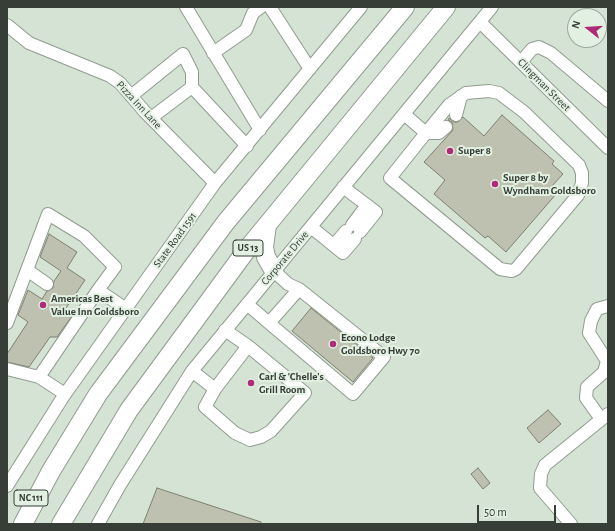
<!DOCTYPE html>
<style>
body{margin:0}
#map{position:relative;width:615px;height:531px;overflow:hidden;background:#d5e3d5;font-family:"Alegreya Sans",sans-serif}
canvas{display:block}
.frame{position:absolute;inset:0;border:8px solid #373d37;pointer-events:none}
.north{position:absolute;left:567px;top:8px;width:40px;height:40px;box-sizing:border-box;background:#e2f0e2;border:1px solid #9ea89e;border-radius:50%;rotate:287deg;font-size:11px;font-weight:700;line-height:16px;text-align:center;color:#373d37}
.north::after{content:'';display:block;margin:auto;width:14px;height:18px;background:#ae2c77;clip-path:polygon(50% 0,100% 100%,50% 72%,0 100%)}
.scale{position:absolute;left:477px;top:505px;width:79px;height:18px;box-sizing:border-box;border:2px solid #373d37;border-top:0;padding-left:5px;font-size:12px;line-height:14px;white-space:nowrap;color:#373d37;-webkit-text-stroke:3px #e2f0e2;paint-order:stroke}
</style>
<div id="map">
<canvas width="615" height="531"></canvas>
<div class="frame"></div>
<div class="north">N</div>
<div class="scale">50 m</div>
</div>
<script>
const g = document.querySelector('canvas').getContext('2d');
g.lineJoin = 'round';
function fill(path, color) {
  g.fillStyle = color;
  g.fill(path, 'evenodd');
}
function shape(rows) {
  const path = new Path2D();
  for (const r of rows) {
    path.moveTo(r[0], r[1]);
    for (let i = 2; i < r.length; i += 2) path.lineTo(r[i], r[i + 1]);
  }
  return path;
}
function stroke(path, color, width, dash) {
  g.strokeStyle = color;
  g.lineWidth = width;
  g.lineCap = dash ? 'butt' : 'round';
  g.setLineDash(dash || []);
  g.stroke(path);
}
function write(font, color, halo, rows, align = 'center') {
  g.font = font + ' "Alegreya Sans",sans-serif';
  g.lineWidth = 4;
  g.setLineDash([]);
  g.textBaseline = 'middle';
  g.strokeStyle = halo;
  g.fillStyle = color;
  for (const [text, x, y, turn = 0] of rows) {
    g.save();
    g.translate(x, y);
    g.rotate((+turn || 0) * Math.PI / 180);
    g.textAlign = isNaN(turn) ? turn : align;
    if (halo) g.strokeText(text, 0, 0);
    g.fillText(text, 0, 0);
    g.restore();
  }
}
const building = shape([
 [502,115,554,161,552,164,563,174,551,187,557,193,506,252,488,236,485,238,434,194,445,180,424,162,453,130,452,122,448,120,449,118,454,122,458,122,463,117,484,136,502,115],
 [49,234,77,252,67,268,85,280,64,311,72,316,57,337,50,337,29,367,7,362,7,354,28,322,18,315,28,290,42,299,47,291,53,288,54,281,61,271,40,257,49,234],
 [311,308,373,358,353,382,292,331,311,308],
 [548,410,561,424,539,443,527,428,548,410],
 [478,468,490,483,483,489,471,474,478,468],
 [157,488,261,522,261,524,143,524,157,488]
]);
fill(building, '#bec1b0');
stroke(building, '#7d7f6f', 1);
const minor = shape([
 [186,7,260,130],
 [270,7,310,69],
 [480,22,608,148],
 [7,25,29,43,110,76,120,83,145,112,215,183],
 [213,53,246,30,253,13,261,7],
 [521,62,532,49,539,47,551,53,608,101],
 [131,96,183,54,192,72,192,87,247,146],
 [404,114,426,133,449,105,466,93,489,91,499,93,524,112,579,165,582,173,582,183,578,195,516,269,512,271,500,269,390,178,426,133,439,133,446,127],
 [456,115,461,96],
 [151,118,192,87],
 [343,187,376,212,360,232],
 [352,225,367,205],
 [311,227,343,253,355,239],
 [334,245,346,231],
 [27,270,47,284],
 [247,304,269,323,299,289,288,284,274,271],
 [7,323,48,214,84,236,115,267,98,290,126,309],
 [269,323,353,394,384,357,299,289],
 [7,369,39,377,65,394],
 [192,371,215,389,205,407,235,433,250,440,261,437,271,431,305,393,248,346,225,330],
 [39,377,98,290],
 [215,389,248,346],
 [601,419,586,398,587,387,604,372,607,361,589,333,591,321,597,309,608,306],
 [7,486,63,397,215,183,361,7],
 [98,524,120,485,192,371,492,7],
 [571,524,540,488,541,474,545,465,608,414]
]);
const highway = shape([
 [267,225,264,247,266,257,274,271],
 [23,524,51,471,98,394,226,222,405,7],
 [61,524,129,410,248,248,446,7]
]);
stroke(minor, '#909c8f', 14);
stroke(highway, '#909c8f', 20);
stroke(minor, '#fff', 12);
stroke(highway, '#fff', 18);
for (const [x, y, r, color] of [
 [450,151,4,"#ae2c77"],
 [495,184,4,"#ae2c77"],
 [43,305,4,"#ae2c77"],
 [333,344,4,"#ae2c77"],
 [251,383,4,"#ae2c77"]
]) {
  const dot = new Path2D();
  dot.arc(x, y, r, 0, 2 * Math.PI);
  g.fillStyle = color;
  g.fill(dot);
  stroke(dot, '#e2f0e2', 1.5);
}
for (const [x, y, w] of [
 [248,248,30],
 [31,498,34]
]) {
  const box = new Path2D();
  box.roundRect(x - w / 2, y - 8, w, 16, 3);
  g.fillStyle = '#e2f0e2';
  g.fill(box);
  stroke(box, '#373d37', 1);
}
write('bold 10px', '#373d37', null, [
 ["US 13",248,248],
 ["NC 111",31,498]
]);
write('11px', '#373d37', '#e2f0e2', [
 ["Clingman Street",544,85,45],
 ["Pizza Inn Lane",139,105,47],
 ["State Road 1591",175,240,-54],
 ["Corporate Drive",285,258,-50]
]);
write('bold 11px', '#373d37', '#e2f0e2', [
 ["Super 8",458,151],
 ["Super 8 by",503,178],
 ["Wyndham Goldsboro",503,191],
 ["Americas Best",51,299],
 ["Value Inn Goldsboro",51,312],
 ["Econo Lodge",341,338],
 ["Goldsboro Hwy 70",341,351],
 ["Carl & 'Chelle's",259,377],
 ["Grill Room",259,390]
], 'left');
</script>
